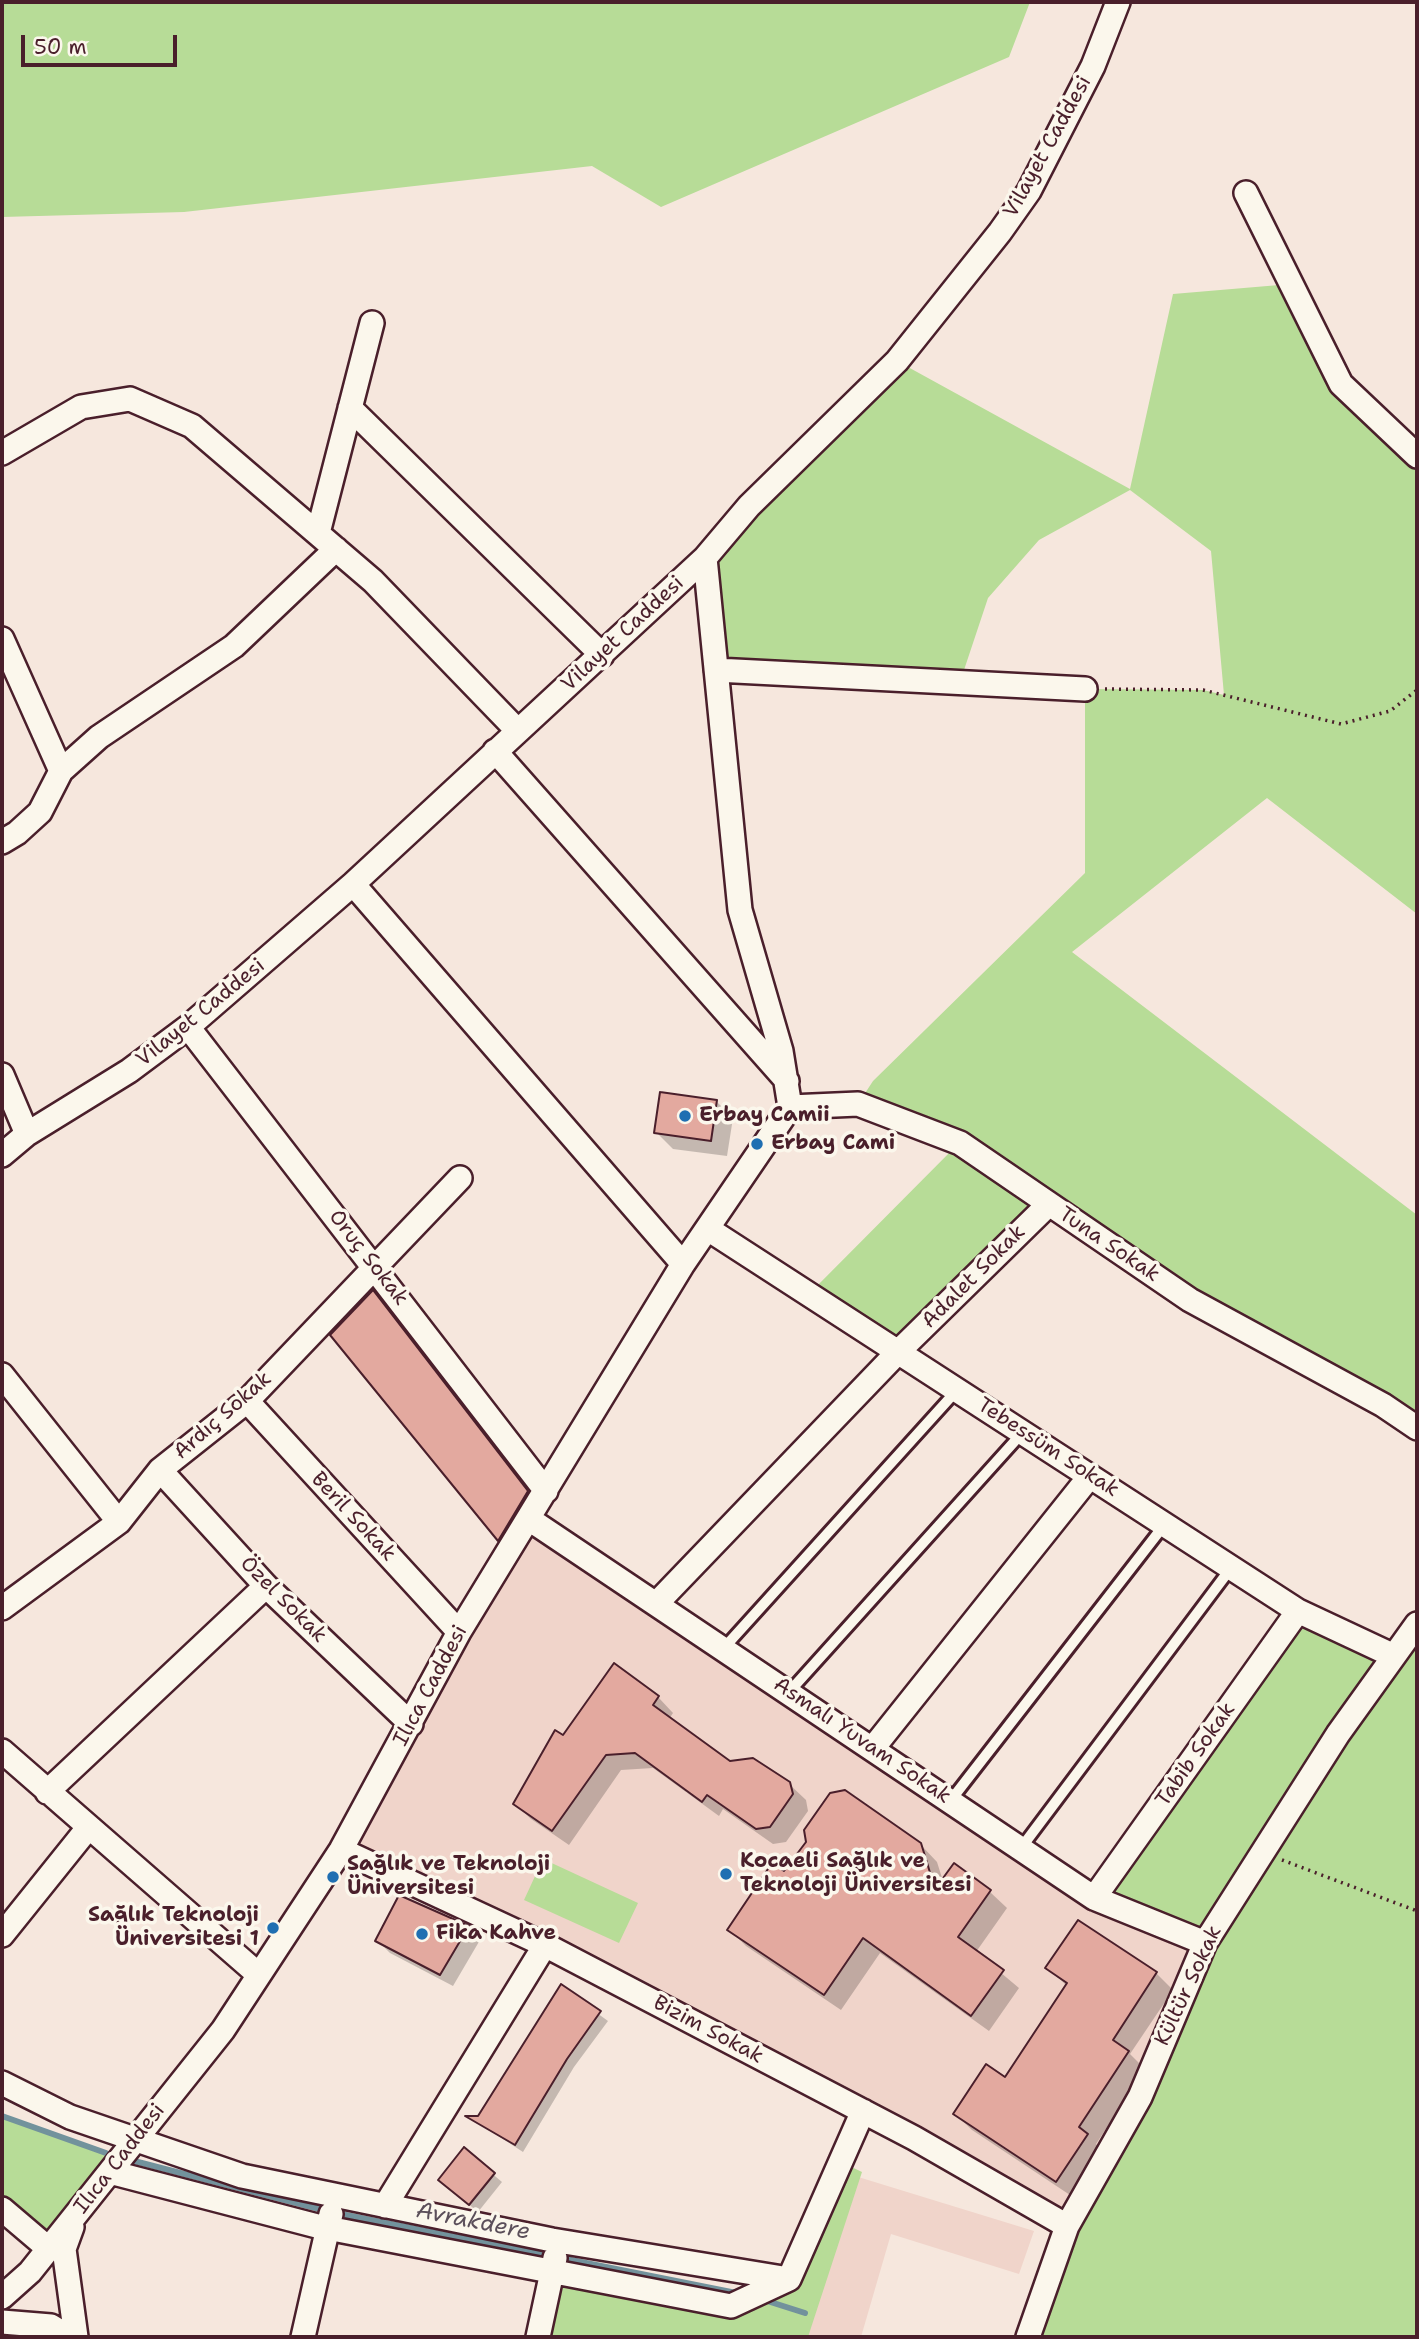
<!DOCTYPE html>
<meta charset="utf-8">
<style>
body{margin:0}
#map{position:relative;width:1419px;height:2339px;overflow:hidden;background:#f6e7dd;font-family:"Shantell Sans",sans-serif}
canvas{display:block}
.frame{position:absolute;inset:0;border:4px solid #4a1f2b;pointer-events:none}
.scale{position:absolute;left:21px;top:35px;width:156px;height:32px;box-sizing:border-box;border:4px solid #4a1f2b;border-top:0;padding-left:9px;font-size:21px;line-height:24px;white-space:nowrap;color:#4a1f2b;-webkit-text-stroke:5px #fbf7ec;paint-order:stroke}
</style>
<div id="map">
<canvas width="1419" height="2339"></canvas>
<div class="frame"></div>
<div class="scale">50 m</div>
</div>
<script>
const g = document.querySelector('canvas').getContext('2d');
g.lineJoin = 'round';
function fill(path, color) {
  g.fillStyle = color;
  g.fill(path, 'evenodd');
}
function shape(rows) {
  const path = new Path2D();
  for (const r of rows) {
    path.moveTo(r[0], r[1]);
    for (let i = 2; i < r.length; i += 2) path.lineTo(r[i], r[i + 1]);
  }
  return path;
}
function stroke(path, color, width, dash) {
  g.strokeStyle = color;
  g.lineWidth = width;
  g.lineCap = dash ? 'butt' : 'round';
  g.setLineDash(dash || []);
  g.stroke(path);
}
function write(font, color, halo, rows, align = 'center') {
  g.font = font + ' "Shantell Sans",sans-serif';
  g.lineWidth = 7;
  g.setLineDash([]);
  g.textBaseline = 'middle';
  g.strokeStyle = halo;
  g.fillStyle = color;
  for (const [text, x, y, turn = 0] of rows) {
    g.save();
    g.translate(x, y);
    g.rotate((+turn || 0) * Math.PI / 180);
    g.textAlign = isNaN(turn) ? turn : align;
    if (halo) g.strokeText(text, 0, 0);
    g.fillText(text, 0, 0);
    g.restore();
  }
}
fill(shape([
 [529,1519,1094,1898,1205,1943,1067,2226,341,1850],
 [842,2172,1034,2231,1019,2274,891,2234,861,2337,799,2337]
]), '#f0d4ca');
fill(shape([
 [2,2,1030,2,1009,57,661,207,592,166,184,212,2,217],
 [1291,284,1341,384,1417,456,1417,914,1267,798,1072,952,1417,1215,1417,1428,1049,1204,899,1351,809,1294,959,1143,858,1104,873,1081,1085,873,1085,689,1203,690,1224,695,1211,551,1130,490,1039,540,988,598,960,682,716,670,705,558,897,361,1130,489,1173,294],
 [1298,1611,1393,1656,1417,1632,1417,2337,1028,2337,1205,1943,1094,1898],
 [543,1859,638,1903,619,1943,524,1900],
 [2,2116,121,2158,49,2249,2,2209],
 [841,2162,862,2172,808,2337,538,2337,552,2273,731,2306,789,2279]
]), '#b7dc97');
fill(shape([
 [716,1101,733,1118,727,1156,673,1149,656,1132],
 [373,1292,389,1308,544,1509,515,1556,332,1335],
 [658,1697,673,1713,669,1719,730,1763,789,1784,806,1800,808,1811,786,1842,773,1844,723,1809,719,1816,653,1768,621,1770,569,1845,531,1819,515,1804,564,1738],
 [920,1844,937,1862,943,1881,954,1866,990,1892,1007,1908,976,1952,1019,1988,989,2031,880,1953,841,2010,746,1946,730,1930,784,1873],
 [1078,1922,1156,1973,1173,1990,1130,2054,1145,2069,1096,2144,1104,2152,1073,2197,972,2130,955,2114,1005,2079,1067,1986,1048,1968],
 [468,1927,480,1940,453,1986,390,1953,378,1941],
 [561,1987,608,2021,574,2067,523,2152,469,2117,479,2117],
 [464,2150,502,2182,478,2212,448,2187]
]), '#0003');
stroke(shape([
 [2,2116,106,2153],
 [134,2161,331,2212,741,2294],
 [761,2299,805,2313]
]), '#72929c', 6);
const building = shape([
 [660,1092,717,1100,711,1141,654,1133,660,1092],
 [373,1290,528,1491,498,1541,330,1335,373,1290],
 [614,1663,659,1696,653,1705,730,1761,753,1758,790,1782,793,1794,770,1827,756,1829,707,1795,702,1802,635,1753,606,1755,552,1831,513,1804,555,1730,563,1735,614,1663],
 [845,1790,921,1843,935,1889,954,1863,991,1890,958,1937,1004,1970,971,2016,863,1938,824,1995,727,1930,772,1863,784,1871,806,1842,804,1830,830,1793,845,1790],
 [399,1895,469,1926,440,1975,375,1941,399,1895],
 [1078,1920,1157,1972,1113,2040,1129,2051,1079,2127,1088,2134,1056,2182,953,2114,986,2064,1005,2077,1067,1983,1045,1968,1078,1920],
 [561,1984,601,2011,567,2059,515,2145,465,2116,478,2116,561,1984],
 [464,2147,495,2173,469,2205,438,2180,464,2147]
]);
fill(building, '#e3a99f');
stroke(building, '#4a1f2b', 2);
const service = shape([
 [723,1649,958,1389],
 [789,1692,1023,1432],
 [951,1800,1165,1524],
 [1021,1848,1231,1568]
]);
const minor = shape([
 [1246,193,1341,384,1417,456],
 [350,408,602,655],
 [2,453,81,407,130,399,192,426,373,581,517,730],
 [318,533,372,323],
 [705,558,740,910,781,1051,790,1107],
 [2,639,61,771],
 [716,670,1085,689],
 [495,751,787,1081],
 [2,842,17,833,40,812,61,771,99,737,234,646,336,549],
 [353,884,683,1264],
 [188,1027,546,1491],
 [2,1075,27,1134],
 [790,1107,858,1104,960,1143,1190,1300,1383,1405,1417,1428],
 [2,1155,27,1134,129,1071,188,1027,353,884,705,558,749,506,897,361,1000,232,1029,191,1093,66,1118,2],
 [708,1229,1298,1611,1394,1656],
 [2,1375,119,1522],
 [247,1401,459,1632],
 [160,1470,266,1586,411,1724],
 [529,1519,1094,1898,1205,1943],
 [656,1604,899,1351,1049,1204],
 [2,1608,119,1522,160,1470,247,1401,460,1178],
 [873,1748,1090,1476],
 [2,1751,259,1975],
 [47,1792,266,1586],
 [341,1850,545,1945,914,2138,1067,2226],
 [1094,1898,1298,1611],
 [2,1935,88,1828],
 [2,2083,70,2117,242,2176,552,2240,789,2279,863,2111],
 [110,2172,317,2226,731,2306,789,2279],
 [385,2206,545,1945],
 [2,2209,49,2249],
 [72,2227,64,2249,76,2337],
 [2,2297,30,2272,223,2030,341,1850,459,1632,683,1264,790,1107],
 [2,2322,51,2326,69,2337],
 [303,2337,331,2214],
 [538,2337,555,2258],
 [1028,2337,1067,2226,1140,2097,1205,1943,1338,1734,1417,1624]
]);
stroke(service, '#4a1f2b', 16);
stroke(minor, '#4a1f2b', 28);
stroke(shape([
 [1105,689,1203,690,1341,724,1390,711,1417,690],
 [1282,1860,1417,1911]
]), '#4a1f2b', 3.5, [2, 5]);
stroke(service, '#fbf7ec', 10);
stroke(minor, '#fbf7ec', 23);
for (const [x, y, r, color] of [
 [685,1116,7,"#1f6fb2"],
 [757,1144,7,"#1f6fb2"],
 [726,1874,7,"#1f6fb2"],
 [333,1877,7,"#1f6fb2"],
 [273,1928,7,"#1f6fb2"],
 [422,1934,7,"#1f6fb2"]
]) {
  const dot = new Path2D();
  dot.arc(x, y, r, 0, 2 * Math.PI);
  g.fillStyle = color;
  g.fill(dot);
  stroke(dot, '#fbf7ec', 2.5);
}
write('21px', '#4a1f2b', '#fbf7ec', [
 ["Vilayet Caddesi",1048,147,-61],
 ["Vilayet Caddesi",623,634,-43],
 ["Vilayet Caddesi",201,1013,-39],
 ["Tuna Sokak",1109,1245,34],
 ["Oruç Sokak",368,1258,52],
 ["Adalet Sokak",974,1277,-45],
 ["Ardıç Sokak",223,1416,-41],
 ["Tebessüm Sokak",1048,1448,33],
 ["Beril Sokak",353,1517,47],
 ["Özel Sokak",283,1600,45],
 ["Ilıca Caddesi",431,1686,-62],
 ["Asmalı Yuvam Sokak",862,1741,34],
 ["Tabib Sokak",1196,1755,-55],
 ["Kültür Sokak",1189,1986,-65],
 ["Bizim Sokak",708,2030,28],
 ["Ilıca Caddesi",120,2159,-52]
]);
write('bold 21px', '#4a1f2b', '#fbf7ec', [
 ["Erbay Camii",699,1116],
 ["Erbay Cami",771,1144],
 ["Kocaeli Sağlık ve",740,1862],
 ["Teknoloji Üniversitesi",740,1886],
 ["Sağlık ve Teknoloji",347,1865],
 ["Üniversitesi",347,1889],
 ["Sağlık Teknoloji",259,1916,"right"],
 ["Üniversitesi 1",259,1940,"right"],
 ["Fika Kahve",436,1934]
], 'left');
write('italic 23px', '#5b4f5a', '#fbf7ec', [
 ["Avrakdere",473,2222,11]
]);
</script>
